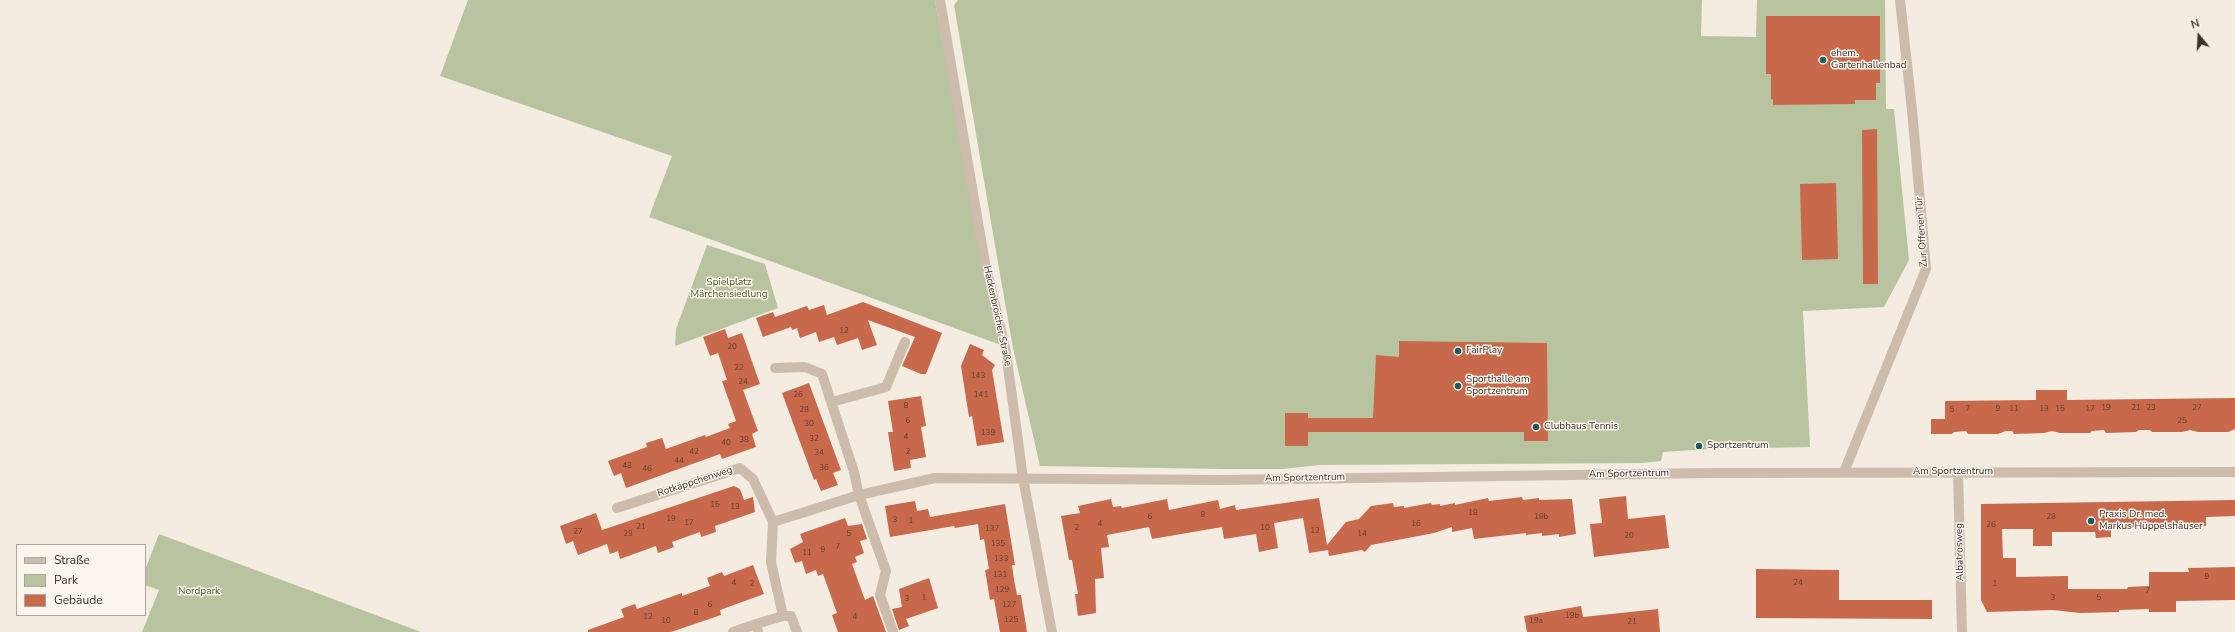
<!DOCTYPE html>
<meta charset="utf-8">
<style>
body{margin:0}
#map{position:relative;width:2235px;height:632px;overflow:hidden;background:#f4ebe1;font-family:"Nunito Sans",sans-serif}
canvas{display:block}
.legend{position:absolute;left:16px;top:544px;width:130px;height:72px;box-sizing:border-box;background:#fbf5ee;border:1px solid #aea6a0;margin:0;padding:5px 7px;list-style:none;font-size:12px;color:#3b302b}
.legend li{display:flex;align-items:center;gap:8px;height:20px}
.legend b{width:20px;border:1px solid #aea6a0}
.north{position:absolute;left:2179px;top:16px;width:40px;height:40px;-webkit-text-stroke:3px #fbf5ee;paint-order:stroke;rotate:342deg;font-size:11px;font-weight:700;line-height:16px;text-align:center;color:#3b302b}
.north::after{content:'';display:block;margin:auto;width:14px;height:18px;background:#3b302b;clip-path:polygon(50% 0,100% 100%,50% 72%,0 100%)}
</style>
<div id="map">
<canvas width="2235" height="632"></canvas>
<ul class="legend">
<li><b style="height:5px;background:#cdbbac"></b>Straße</li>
<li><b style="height:11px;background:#b8c4a0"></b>Park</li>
<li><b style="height:11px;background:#c8694b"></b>Gebäude</li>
</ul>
<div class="north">N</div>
</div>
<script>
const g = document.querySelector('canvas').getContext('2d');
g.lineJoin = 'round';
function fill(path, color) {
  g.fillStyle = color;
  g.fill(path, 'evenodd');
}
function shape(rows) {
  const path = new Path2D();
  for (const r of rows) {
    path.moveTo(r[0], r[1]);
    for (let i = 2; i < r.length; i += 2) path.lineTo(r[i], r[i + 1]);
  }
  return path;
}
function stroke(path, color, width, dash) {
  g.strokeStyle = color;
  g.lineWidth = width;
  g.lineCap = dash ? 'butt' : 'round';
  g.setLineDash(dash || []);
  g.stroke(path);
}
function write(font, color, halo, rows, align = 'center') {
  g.font = font + ' "Nunito Sans",sans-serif';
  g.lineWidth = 3;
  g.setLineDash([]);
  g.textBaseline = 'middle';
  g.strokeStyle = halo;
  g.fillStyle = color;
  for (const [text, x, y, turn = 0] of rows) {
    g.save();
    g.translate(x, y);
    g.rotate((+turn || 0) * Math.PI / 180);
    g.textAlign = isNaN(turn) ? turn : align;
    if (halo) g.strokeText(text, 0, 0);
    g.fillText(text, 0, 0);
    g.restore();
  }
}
fill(shape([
 [468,0,935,0,987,291,1001,345,649,217,672,156,440,76],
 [958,0,1702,0,1701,36,1756,37,1757,0,1885,0,1886,109,1894,109,1909,260,1884,307,1803,311,1810,447,1710,449,1663,452,1661,461,1642,463,1319,465,1283,469,1223,469,1040,466,1013,348,997,257,954,5],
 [707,245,765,264,778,308,675,346,676,329],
 [159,534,421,632,142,632,159,590,145,585,145,570]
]), '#b8c4a0');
fill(shape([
 [1766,16,1880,16,1880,83,1876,83,1876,100,1855,100,1855,104,1773,105,1773,99,1771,100,1771,74,1766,74],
 [1877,129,1878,284,1863,284,1862,130],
 [1836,183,1838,259,1802,260,1800,184],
 [863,302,942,333,926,374,921,374,902,366,915,337,868,320,877,345,862,350,858,338,837,345,834,337,819,342,816,332,800,338,797,328,792,330,791,327,763,337,756,318,773,312,775,317,807,306,809,310,824,305,827,315],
 [725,329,728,338,742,333,760,384,743,390,758,431,752,434,756,447,722,459,720,454,626,488,621,473,614,476,608,461,647,447,646,443,662,438,666,449,705,435,706,437,730,428,728,424,736,421,722,381,727,380,718,353,710,356,703,337],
 [1399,341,1547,343,1548,441,1524,441,1524,432,1308,432,1308,446,1285,446,1285,413,1308,413,1308,418,1373,418,1376,355,1399,357],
 [970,344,984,350,982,355,995,365,992,370,1004,442,977,446,972,416,969,417,961,366],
 [809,383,841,470,833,473,838,485,821,491,816,479,814,480,782,393],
 [2036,390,2067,390,2067,400,2235,398,2235,429,2228,432,2198,432,2190,430,2182,432,2152,432,2150,430,2139,430,2136,432,2106,433,2104,430,2092,431,2090,433,2060,433,2052,431,2044,433,2014,434,2012,431,2006,431,1998,434,1968,434,1966,431,1954,432,1952,434,1931,434,1931,419,1945,419,1945,401,2036,400],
 [921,396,926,426,921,427,926,457,910,460,911,468,894,471,888,432,893,432,888,401],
 [734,486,740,489,744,500,753,497,755,512,715,526,716,532,701,537,700,532,672,542,674,547,658,553,656,546,620,559,618,551,610,554,607,544,578,555,573,541,566,544,560,526,596,513,602,530],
 [1626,496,1628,519,1665,515,1669,548,1594,557,1590,524,1602,523,1599,499],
 [1522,497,1523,500,1539,498,1539,500,1572,499,1576,534,1559,537,1559,534,1542,536,1542,533,1526,535,1526,533,1474,539,1472,528,1452,532,1452,527,1434,533,1371,545,1365,552,1362,550,1329,556,1328,550,1309,553,1303,518,1274,523,1278,548,1259,552,1256,534,1224,539,1222,527,1152,539,1149,527,1107,535,1109,547,1101,548,1104,578,1095,579,1096,613,1078,616,1075,594,1078,594,1072,560,1069,560,1061,516,1080,513,1078,506,1111,499,1113,507,1121,506,1122,508,1167,499,1169,510,1218,500,1220,509,1235,505,1236,510,1319,498,1327,545,1346,522,1359,519,1371,506,1393,503,1394,507,1404,506,1404,508,1431,503,1432,505,1440,504,1440,506,1455,503,1455,505,1488,498,1489,501],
 [2235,500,2235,516,2206,517,2206,526,2111,527,2111,537,2096,538,2095,532,2052,532,2052,546,2033,546,2033,529,2002,529,2003,558,2016,558,2016,577,2068,576,2068,589,2127,589,2128,587,2149,586,2149,572,2189,572,2188,568,2235,567,2235,600,2176,601,2176,612,2149,612,2149,609,2119,610,2119,612,2080,613,2053,610,1987,612,1981,600,1981,504],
 [915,501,917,511,928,509,930,517,1005,504,1015,565,1012,565,1014,580,1017,595,1021,595,1027,632,1000,632,994,599,990,600,985,570,989,569,984,539,980,540,978,524,955,528,954,526,890,537,885,506],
 [845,518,848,526,862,524,867,539,860,541,864,553,855,557,857,562,852,564,865,600,873,596,886,632,838,632,832,615,837,613,823,574,818,576,816,570,806,574,802,561,795,563,790,549,803,542,800,534],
 [753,565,764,594,720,610,721,615,671,632,588,632,588,630,624,617,621,609,635,604,637,609,682,593,682,596,710,586,707,578,722,572,724,576],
 [1756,569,1839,570,1839,600,1932,600,1932,619,1756,618],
 [929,578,938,608,906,619,909,626,899,630,887,594,892,609,902,607,899,589],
 [1581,606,1583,617,1658,609,1660,632,1527,632,1524,616]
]), '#c8694b');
stroke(shape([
 [940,0,985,263,1006,352,1023,478,1052,632],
 [775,368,805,367,822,374,854,472,859,495,886,571,880,595,893,632],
 [832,402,886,387,905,342],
 [1844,472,1926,269,1912,110,1900,0],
 [1958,472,1962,632],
 [617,508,740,468,753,479,773,522,859,495,935,478,1222,480,1713,473,2235,472],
 [783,616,791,616,797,632],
 [733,632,756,624],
 [758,632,756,624,783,616,771,562,773,522]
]), '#cdbbac', 10);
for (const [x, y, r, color] of [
 [1823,60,4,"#1f5a5e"],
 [1458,351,4,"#1f5a5e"],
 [1458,386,4,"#1f5a5e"],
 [1536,427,4,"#1f5a5e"],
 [1699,446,4,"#1f5a5e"],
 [2091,521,4,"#1f5a5e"]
]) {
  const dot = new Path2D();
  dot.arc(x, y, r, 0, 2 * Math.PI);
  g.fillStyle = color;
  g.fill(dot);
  stroke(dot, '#fbf5ee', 1.5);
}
write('8px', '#5e3e33', null, [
 ["12",844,331],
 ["20",732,347],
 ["22",739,368],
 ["143",978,376],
 ["24",743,382],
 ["26",798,395],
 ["141",981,395],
 ["8",906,406],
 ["19",2106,408],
 ["21",2136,408],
 ["23",2151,408],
 ["27",2197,408],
 ["7",1968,409],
 ["9",1998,409],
 ["11",2014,409],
 ["13",2044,409],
 ["15",2060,409],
 ["17",2090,409],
 ["28",804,410],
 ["5",1952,410],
 ["6",908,421],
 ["25",2182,421],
 ["30",809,424],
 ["139",988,433],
 ["4",906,437],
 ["32",814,439],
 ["38",744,440],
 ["40",726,443],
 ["42",694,452],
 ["2",908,452],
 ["34",819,453],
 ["44",679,461],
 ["48",627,466],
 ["36",824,468],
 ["46",647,469],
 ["15",715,505],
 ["13",735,507],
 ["18",1473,513],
 ["8",1203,515],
 ["6",1150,517],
 ["18b",1541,517],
 ["28",2051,517],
 ["19",671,519],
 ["3",895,520],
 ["1",911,521],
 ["17",689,523],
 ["4",1100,524],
 ["16",1416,524],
 ["26",1991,525],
 ["21",641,527],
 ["2",1077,528],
 ["10",1265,528],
 ["137",992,529],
 ["12",1315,531],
 ["27",578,532],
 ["23",628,534],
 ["5",849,534],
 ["14",1362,534],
 ["20",1629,536],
 ["135",998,544],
 ["7",838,547],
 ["9",823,550],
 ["11",807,553],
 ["133",1001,559],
 ["131",1000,575],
 ["9",2207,577],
 ["4",734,583],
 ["24",1798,583],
 ["2",752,584],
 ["1",1995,584],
 ["129",1002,590],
 ["7",2148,591],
 ["1",924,598],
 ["3",2053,598],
 ["5",2099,598],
 ["3",907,599],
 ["6",710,605],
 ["127",1009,605],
 ["8",696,613],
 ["19b",1572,616],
 ["12",648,617],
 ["4",855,617],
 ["125",1011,620],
 ["10",666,621],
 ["19a",1536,621],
 ["21",1632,622]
]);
write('10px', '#3b302b', '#fbf5ee', [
 ["ehem.",1831,54],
 ["Gartenhallenbad",1831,66],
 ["FairPlay",1466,351],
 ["Sporthalle am",1466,380],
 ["Sportzentrum",1466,392],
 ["Clubhaus Tennis",1544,427],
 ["Sportzentrum",1707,446],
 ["Praxis Dr. med.",2099,515],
 ["Markus Hüppelshäuser",2099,527]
], 'left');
write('10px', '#3b302b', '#fbf5ee', [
 ["Zur Offenen Tür",1922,232,-94],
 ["Hackenbroicher Straße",997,316,78],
 ["Am Sportzentrum",1953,472],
 ["Am Sportzentrum",1629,474,-1],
 ["Am Sportzentrum",1305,478,-1],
 ["Rotkäppchenweg",695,482,-18],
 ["Albatrosweg",1960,552,-91]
]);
write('10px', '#4a5a2e', '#fbf5ee', [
 ["Spielplatz",729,283],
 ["Märchensiedlung",729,295],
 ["Nordpark",199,592]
]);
</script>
